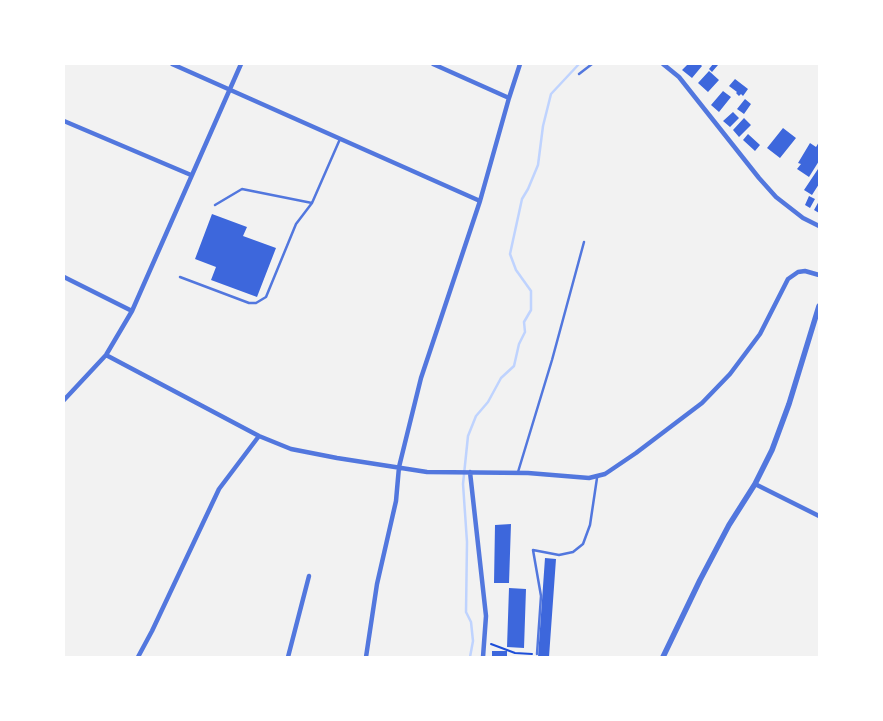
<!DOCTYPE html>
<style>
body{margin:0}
#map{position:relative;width:883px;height:721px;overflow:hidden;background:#f2f2f2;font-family:"Work Sans",sans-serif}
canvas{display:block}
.frame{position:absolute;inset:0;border:65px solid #fff;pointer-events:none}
</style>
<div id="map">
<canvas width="883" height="721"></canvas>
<div class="frame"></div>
</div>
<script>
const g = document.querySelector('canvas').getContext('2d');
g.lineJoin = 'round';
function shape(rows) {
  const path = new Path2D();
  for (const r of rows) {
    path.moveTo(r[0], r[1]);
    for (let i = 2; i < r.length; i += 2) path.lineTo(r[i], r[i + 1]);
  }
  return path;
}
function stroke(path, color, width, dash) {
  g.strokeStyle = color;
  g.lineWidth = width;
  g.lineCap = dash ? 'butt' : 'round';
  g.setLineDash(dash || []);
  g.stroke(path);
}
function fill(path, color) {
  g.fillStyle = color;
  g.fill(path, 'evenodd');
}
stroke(shape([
 [470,657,473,641,471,622,466,612,467,542,463,484,468,436,476,416,488,402,501,378,514,366,519,344,525,332,524,322,531,310,531,291,516,270,510,254,522,199,528,189,538,165,543,126,551,94,579,64]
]), '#bfd3fe', 2.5);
fill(shape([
 [688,64,700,64,702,66,692,78,682,70],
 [713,64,718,65,712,72,709,69],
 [709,71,719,80,708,92,698,83],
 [735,79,748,89,743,96,741,94,739,96,736,93,737,92,729,86],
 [723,91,731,97,719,112,711,105],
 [745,99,751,104,744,114,737,109],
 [733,112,739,118,730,127,723,121],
 [744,118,751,125,739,137,733,130],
 [783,128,796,138,780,158,767,148],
 [748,134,760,145,755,151,743,140],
 [819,142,819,161,809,177,797,169,801,164,798,163,810,143,816,147],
 [818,169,819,170,819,184,812,195,804,190],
 [809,196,815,199,810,208,805,205],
 [819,201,819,213,814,210],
 [212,214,247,227,243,236,276,248,257,297,211,280,216,267,195,259],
 [511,524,509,583,494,583,495,525],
 [545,558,556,559,549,657,538,657],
 [509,588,526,589,524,648,507,647],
 [492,651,507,651,507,657,492,657]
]), '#3d67dc');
stroke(shape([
 [491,644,515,653,532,654]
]), '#1d4ed8', 2);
stroke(shape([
 [579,74,592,64],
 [215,205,242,189,312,203,340,139],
 [180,277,249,303,256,303,266,297,296,224,312,203],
 [518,472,552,360,584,242],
 [537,654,541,596,533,550,559,555,573,552,583,544,590,525,597,478]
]), '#5277de', 2.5);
stroke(shape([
 [172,64,480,201],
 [433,64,509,98],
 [663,64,679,77,759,178,776,197,803,218,819,226],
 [64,121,191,175],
 [64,277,132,311],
 [106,355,259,436,291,449,337,458,427,472,528,473,589,478,605,474,636,453,702,403,730,374,760,334,788,279,798,272,805,271,819,275],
 [64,400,106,355,132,311,241,64],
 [470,472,486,616,483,657],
 [755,484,819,516],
 [138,657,152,631,219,489,259,436],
 [288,657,309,576],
 [366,657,377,584,396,501,399,467,421,378,480,201,509,98,520,64]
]), '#5277de', 4.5);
stroke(shape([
 [663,657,700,580,729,525,755,484,772,450,789,404,819,306]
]), '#5277de', 5.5);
</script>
